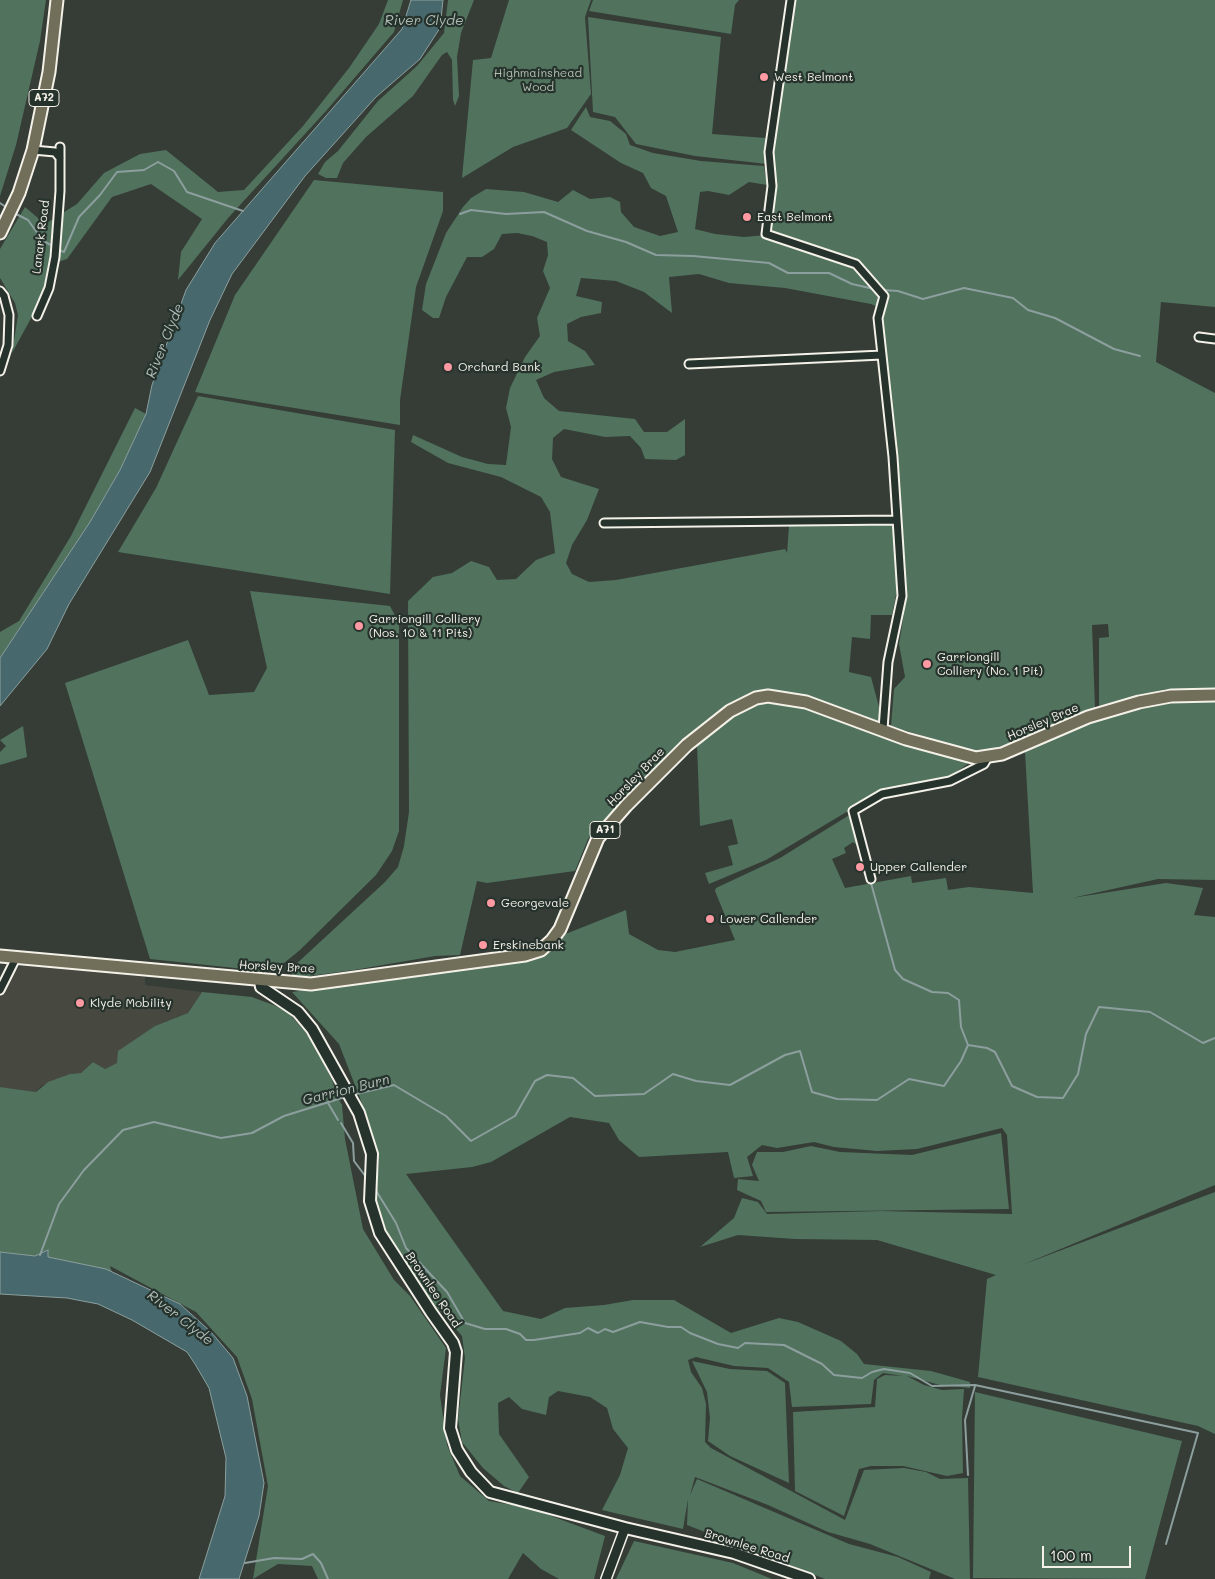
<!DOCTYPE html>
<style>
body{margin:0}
#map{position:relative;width:1215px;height:1579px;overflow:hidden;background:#353d36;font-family:Mali,sans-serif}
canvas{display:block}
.scale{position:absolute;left:1042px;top:1546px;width:89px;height:22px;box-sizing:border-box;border:2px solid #f4f1e8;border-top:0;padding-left:6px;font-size:15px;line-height:18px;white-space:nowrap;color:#f4f1e8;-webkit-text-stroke:4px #26332d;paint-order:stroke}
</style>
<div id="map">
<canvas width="1215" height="1579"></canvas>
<div class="scale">100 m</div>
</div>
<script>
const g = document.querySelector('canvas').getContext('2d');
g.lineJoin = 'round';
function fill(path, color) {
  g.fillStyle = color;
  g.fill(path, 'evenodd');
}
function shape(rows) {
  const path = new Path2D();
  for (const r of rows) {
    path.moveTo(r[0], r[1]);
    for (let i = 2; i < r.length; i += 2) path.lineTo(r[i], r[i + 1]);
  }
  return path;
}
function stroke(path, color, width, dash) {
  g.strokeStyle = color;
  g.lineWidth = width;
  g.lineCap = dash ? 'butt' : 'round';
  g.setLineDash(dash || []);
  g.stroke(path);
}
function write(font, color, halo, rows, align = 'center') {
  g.font = font + ' Mali,sans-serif';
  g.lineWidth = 4.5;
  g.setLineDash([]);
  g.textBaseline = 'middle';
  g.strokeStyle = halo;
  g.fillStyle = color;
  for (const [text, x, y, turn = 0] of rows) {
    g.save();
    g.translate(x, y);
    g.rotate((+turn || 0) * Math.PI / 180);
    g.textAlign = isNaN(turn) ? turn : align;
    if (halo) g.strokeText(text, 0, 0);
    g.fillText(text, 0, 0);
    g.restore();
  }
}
fill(shape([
 [37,964,145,977,145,985,202,992,188,1013,155,1026,117,1063,105,1069,93,1062,81,1073,70,1074,41,1086,36,1092,0,1087,0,984,8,967,15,971,21,966]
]), '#474941');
fill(shape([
 [0,0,46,0,40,41,16,145,0,196],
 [388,0,403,0,394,32,326,111,229,217,178,280,181,252,202,219,151,184,112,197,67,259,48,265,45,285,35,311,12,353,18,315,15,303,0,278,0,249,25,207,45,224,77,204,104,173,140,154,166,150,218,192,244,190,303,126,349,68,379,24],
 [448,0,474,0,461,33,457,57,459,96,455,106,453,100,452,60,447,52,442,55,413,96,366,137,343,163,337,178,326,178,318,174,325,162,338,151,378,101,417,66,444,33],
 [509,0,591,0,585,17,591,94,567,128,513,147,462,178,473,60,491,58],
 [593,0,739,0,735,5,731,34,589,11],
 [791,0,1215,0,1215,307,1161,302,1156,362,1215,393,1215,690,1166,689,1099,706,1099,638,1109,637,1108,624,1092,625,1095,708,1014,742,978,753,891,726,894,689,905,677,899,644,904,613,904,579,899,535,902,522,898,461,878,318,881,308,871,304,785,288,729,283,699,274,669,277,672,313,644,292,616,281,581,278,576,296,602,302,601,313,581,317,567,324,568,341,585,351,595,365,554,372,536,380,544,398,559,411,635,419,644,432,667,432,685,419,685,455,676,460,645,459,641,448,630,436,605,437,564,429,553,438,552,459,561,477,599,489,587,520,572,545,566,563,572,574,589,582,616,580,785,549,787,553,789,526,893,523,897,590,892,615,871,615,870,639,852,637,849,672,871,677,879,707,879,723,781,691,764,690,747,695,713,715,647,776,602,822,588,839,575,871,487,883,477,881,460,955,435,956,354,970,294,978,290,971,294,966,385,882,398,867,404,846,409,812,408,601,433,577,452,573,471,561,489,567,497,580,516,579,536,560,555,553,550,512,541,497,501,477,448,463,411,442,413,435,462,457,488,464,506,465,511,427,506,408,510,388,525,357,540,336,537,318,550,288,543,271,548,255,547,242,532,236,517,233,502,234,494,249,482,257,467,257,446,297,439,318,433,318,422,310,426,284,446,233,463,207,471,198,486,189,524,192,558,202,573,190,590,199,610,197,620,202,621,212,634,227,660,236,678,232,666,196,651,188,643,173,621,163,571,130,586,107,590,117,610,121,626,134,630,145,653,153,701,161,764,166,767,185,749,182,729,195,708,191,700,192,695,229,715,234,744,237,766,235,770,142],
 [588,17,721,37,712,134,766,138,767,164,695,156,636,144,615,117,593,112],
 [314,180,443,192,443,211,416,287,400,400,400,425,195,392,235,295],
 [198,396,395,430,390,594,118,552,156,488],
 [135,408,146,414,120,470,90,522,0,658,0,632,19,621,71,536],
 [250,591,390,606,399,623,399,831,392,851,376,875,300,950,273,972,150,959,65,683,188,640,209,695,254,692,267,668],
 [1198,699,1215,701,1215,880,1158,879,1072,898,1166,883,1203,888,1194,915,1215,917,1215,1185,1022,1265,1215,1192,1215,1434,1198,1426,978,1377,987,1279,996,1275,877,1240,795,1239,738,1235,700,1247,734,1218,742,1198,758,1202,767,1214,881,1211,1012,1214,1007,1135,1002,1128,917,1149,877,1151,834,1147,814,1142,777,1148,762,1145,747,1157,753,1176,734,1178,728,1152,639,1157,619,1140,609,1123,570,1117,491,1162,472,1167,406,1174,503,1311,541,1319,565,1308,604,1305,633,1300,674,1300,731,1333,779,1318,798,1322,841,1341,857,1354,864,1364,931,1371,970,1382,970,1388,940,1385,907,1376,924,1385,942,1390,964,1389,962,1418,963,1473,947,1476,903,1466,871,1466,859,1469,844,1516,795,1491,793,1412,875,1407,877,1379,885,1375,903,1376,883,1373,874,1380,871,1404,792,1407,789,1382,768,1368,734,1366,696,1357,688,1360,691,1372,702,1388,706,1404,705,1442,711,1448,845,1520,864,1470,904,1468,926,1472,940,1479,968,1478,970,1579,955,1579,870,1544,828,1532,768,1505,695,1477,690,1495,697,1479,849,1544,898,1557,931,1572,929,1579,825,1579,687,1525,688,1499,683,1529,602,1510,620,1475,628,1448,613,1429,607,1408,590,1397,558,1391,549,1397,546,1415,522,1409,509,1397,498,1403,499,1434,529,1477,518,1493,504,1486,483,1468,462,1442,458,1419,465,1358,462,1336,434,1304,383,1232,376,1201,379,1158,360,1098,339,1044,292,992,518,961,553,949,563,935,626,910,629,934,658,950,675,952,735,940,715,891,716,888,780,858,851,814,859,847,853,842,844,848,846,853,832,859,845,888,911,876,912,883,946,878,948,890,969,887,1033,893,1025,752,1098,718,1145,705],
 [769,701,792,704,969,763,948,778,880,792,766,860,709,884,705,873,733,865,728,846,738,844,732,819,700,826,697,745,726,718,756,703],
 [23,726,27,757,0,765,0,752,6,746,0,740],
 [202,992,252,997,276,1006,289,1013,311,1039,332,1080,337,1096,342,1105,345,1139,363,1229,394,1280,410,1296,446,1348,440,1395,447,1445,460,1476,489,1501,530,1508,605,1536,594,1579,559,1579,541,1569,523,1553,508,1579,318,1579,312,1566,278,1564,253,1579,268,1486,252,1399,237,1357,196,1312,110,1266,112,1272,48,1257,48,1251,35,1256,0,1252,0,1087,36,1092,48,1082,70,1074,81,1073,93,1062,105,1069,117,1063,118,1051,155,1026,188,1013],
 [1001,1133,1009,1209,766,1212,761,1201,737,1190,738,1179,759,1181,752,1165,757,1152,783,1152,811,1146,840,1152,912,1155],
 [692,1361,730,1369,767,1371,785,1383,789,1483,730,1456,708,1441,710,1418,707,1392],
 [975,1392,1182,1441,1145,1579,973,1578],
 [634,1541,733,1563,772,1579,616,1579]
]), '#51725d');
const water = shape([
 [411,0,443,0,440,28,420,59,376,97,305,176,232,274,210,320,150,472,69,604,47,649,0,706,0,658,90,522,120,470,146,414,152,385,186,290,215,243,402,29,411,0],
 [48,1250,48,1257,106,1269,180,1304,211,1332,233,1358,247,1396,264,1483,259,1516,239,1579,199,1579,225,1496,226,1458,209,1388,195,1364,187,1352,132,1320,98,1304,67,1298,0,1294,0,1252,35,1256,48,1250]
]);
fill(water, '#47696d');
stroke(water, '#8c9f9e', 1);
stroke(shape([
 [0,203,6,207],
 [14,213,28,220,43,241,53,246],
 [460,214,471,210,506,214,544,212,587,231,626,242,656,255,693,256,769,263,788,273,829,273,852,284,874,289],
 [57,249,64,252,79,217,100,195,117,172,144,170,158,162,174,171,187,192,243,211],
 [883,290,898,291,923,299,964,288,1013,298,1028,310,1055,318,1114,349,1140,356],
 [871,883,895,970,903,979,932,992,948,993,959,1000,961,1027,968,1045],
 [352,1095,394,1085,446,1116,471,1141,515,1116,535,1081,547,1075,573,1078,595,1096,644,1094,673,1074,696,1081,730,1085,785,1055,800,1051,812,1092,837,1099,877,1100,909,1079,944,1086,961,1061,968,1045,987,1048,995,1052,1012,1086,1037,1097,1063,1098,1078,1074,1086,1034,1099,1007,1150,1012,1203,1043,1215,1038],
 [328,1103,338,1120],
 [341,1123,353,1143,354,1161,366,1177],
 [375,1189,396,1223,406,1248,447,1292,465,1323,485,1329,506,1329,520,1334,526,1340,534,1340,580,1333,588,1328,598,1333,605,1329,613,1332,640,1322,668,1327,681,1327,690,1333,718,1344,738,1348,745,1343,784,1345,822,1364,834,1375,862,1378,872,1372,884,1369,910,1373,932,1386,975,1385,1198,1433,1166,1544],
 [40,1255,59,1204,84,1170,123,1130,154,1122,221,1138,252,1133,284,1116,345,1097],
 [968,1475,965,1420,975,1386],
 [245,1563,274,1558,302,1559,313,1554,321,1563,328,1579]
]), '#8c9f9e', 2);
const minor = shape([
 [791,0,769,152,772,186,766,234,856,264,884,296,878,318,893,457,902,596,888,662,883,729],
 [33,150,55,152,60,158],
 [0,291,4,296,9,315,8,345,0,371],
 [37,316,49,288,55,257,60,191,60,147],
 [1199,337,1215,339],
 [689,364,882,355],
 [604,523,895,520],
 [871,879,853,811,882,794,950,781,984,764,988,757],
 [0,990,16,958]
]);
const tertiary = shape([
 [606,1579,625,1528]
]);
const secondary = shape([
 [260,981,261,987,298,1012,312,1029,359,1113,372,1154,370,1201,380,1233,431,1312,453,1343,456,1352,450,1428,457,1450,471,1472,490,1492,625,1528,734,1553,809,1579]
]);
const primary = shape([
 [0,233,19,193,33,150,49,72,57,0],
 [0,956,311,984,525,955,541,950,552,940,560,929,598,838,626,806,687,745,730,711,756,698,768,696,806,702,906,739,976,758,1002,754,1088,717,1139,702,1171,696,1215,695]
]);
stroke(minor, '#f4f1e8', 11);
stroke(tertiary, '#f4f1e8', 12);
stroke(secondary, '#f4f1e8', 14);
stroke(primary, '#f4f1e8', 15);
stroke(minor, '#26332d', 7);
stroke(tertiary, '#26332d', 9);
stroke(secondary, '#26332d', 10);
stroke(primary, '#716e59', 11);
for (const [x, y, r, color] of [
 [764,77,5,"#ff9aa2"],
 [747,217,5,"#ff9aa2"],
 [448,367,5,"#ff9aa2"],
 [359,626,5,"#ff9aa2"],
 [927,664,5,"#ff9aa2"],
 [860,867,5,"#ff9aa2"],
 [491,903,5,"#ff9aa2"],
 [710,919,5,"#ff9aa2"],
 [483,945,5,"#ff9aa2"],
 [80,1003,5,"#ff9aa2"]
]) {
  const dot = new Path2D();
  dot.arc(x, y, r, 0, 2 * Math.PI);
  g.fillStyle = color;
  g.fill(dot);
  stroke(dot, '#26332d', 2);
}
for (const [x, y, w] of [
 [44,98,30],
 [605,830,30]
]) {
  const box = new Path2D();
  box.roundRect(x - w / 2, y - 8.5, w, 17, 4);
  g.fillStyle = '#26332d';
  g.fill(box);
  stroke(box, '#f4f1e8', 1);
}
write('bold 11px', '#f4f1e8', null, [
 ["A72",44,98],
 ["A71",605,830]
]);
write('12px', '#b3beb0', '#26332d', [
 ["Highmainshead",538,73],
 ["Wood",538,87]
]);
write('12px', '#f4f1e8', '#26332d', [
 ["West Belmont",774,77],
 ["East Belmont",757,217],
 ["Orchard Bank",458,367],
 ["Garriongill Colliery",369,619],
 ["(Nos. 10 & 11 Pits)",369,633],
 ["Garriongill",937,657],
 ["Colliery (No. 1 Pit)",937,671],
 ["Upper Callender",870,867],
 ["Georgevale",501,903],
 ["Lower Callender",720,919],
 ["Erskinebank",493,945],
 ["Klyde Mobility",90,1003]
], 'left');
write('12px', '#f4f1e8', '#26332d', [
 ["Lanark Road",41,237,-83],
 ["Horsley Brae",1043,722,-23],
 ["Horsley Brae",636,777,-46],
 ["Horsley Brae",277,967,3],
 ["Brownlee Road",433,1290,56],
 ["Brownlee Road",747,1546,17]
]);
write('italic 14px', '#afbbb7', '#26332d', [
 ["River Clyde",424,21],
 ["River Clyde",165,341,-68],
 ["Garrion Burn",346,1090,-14],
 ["River Clyde",180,1318,38]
]);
</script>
